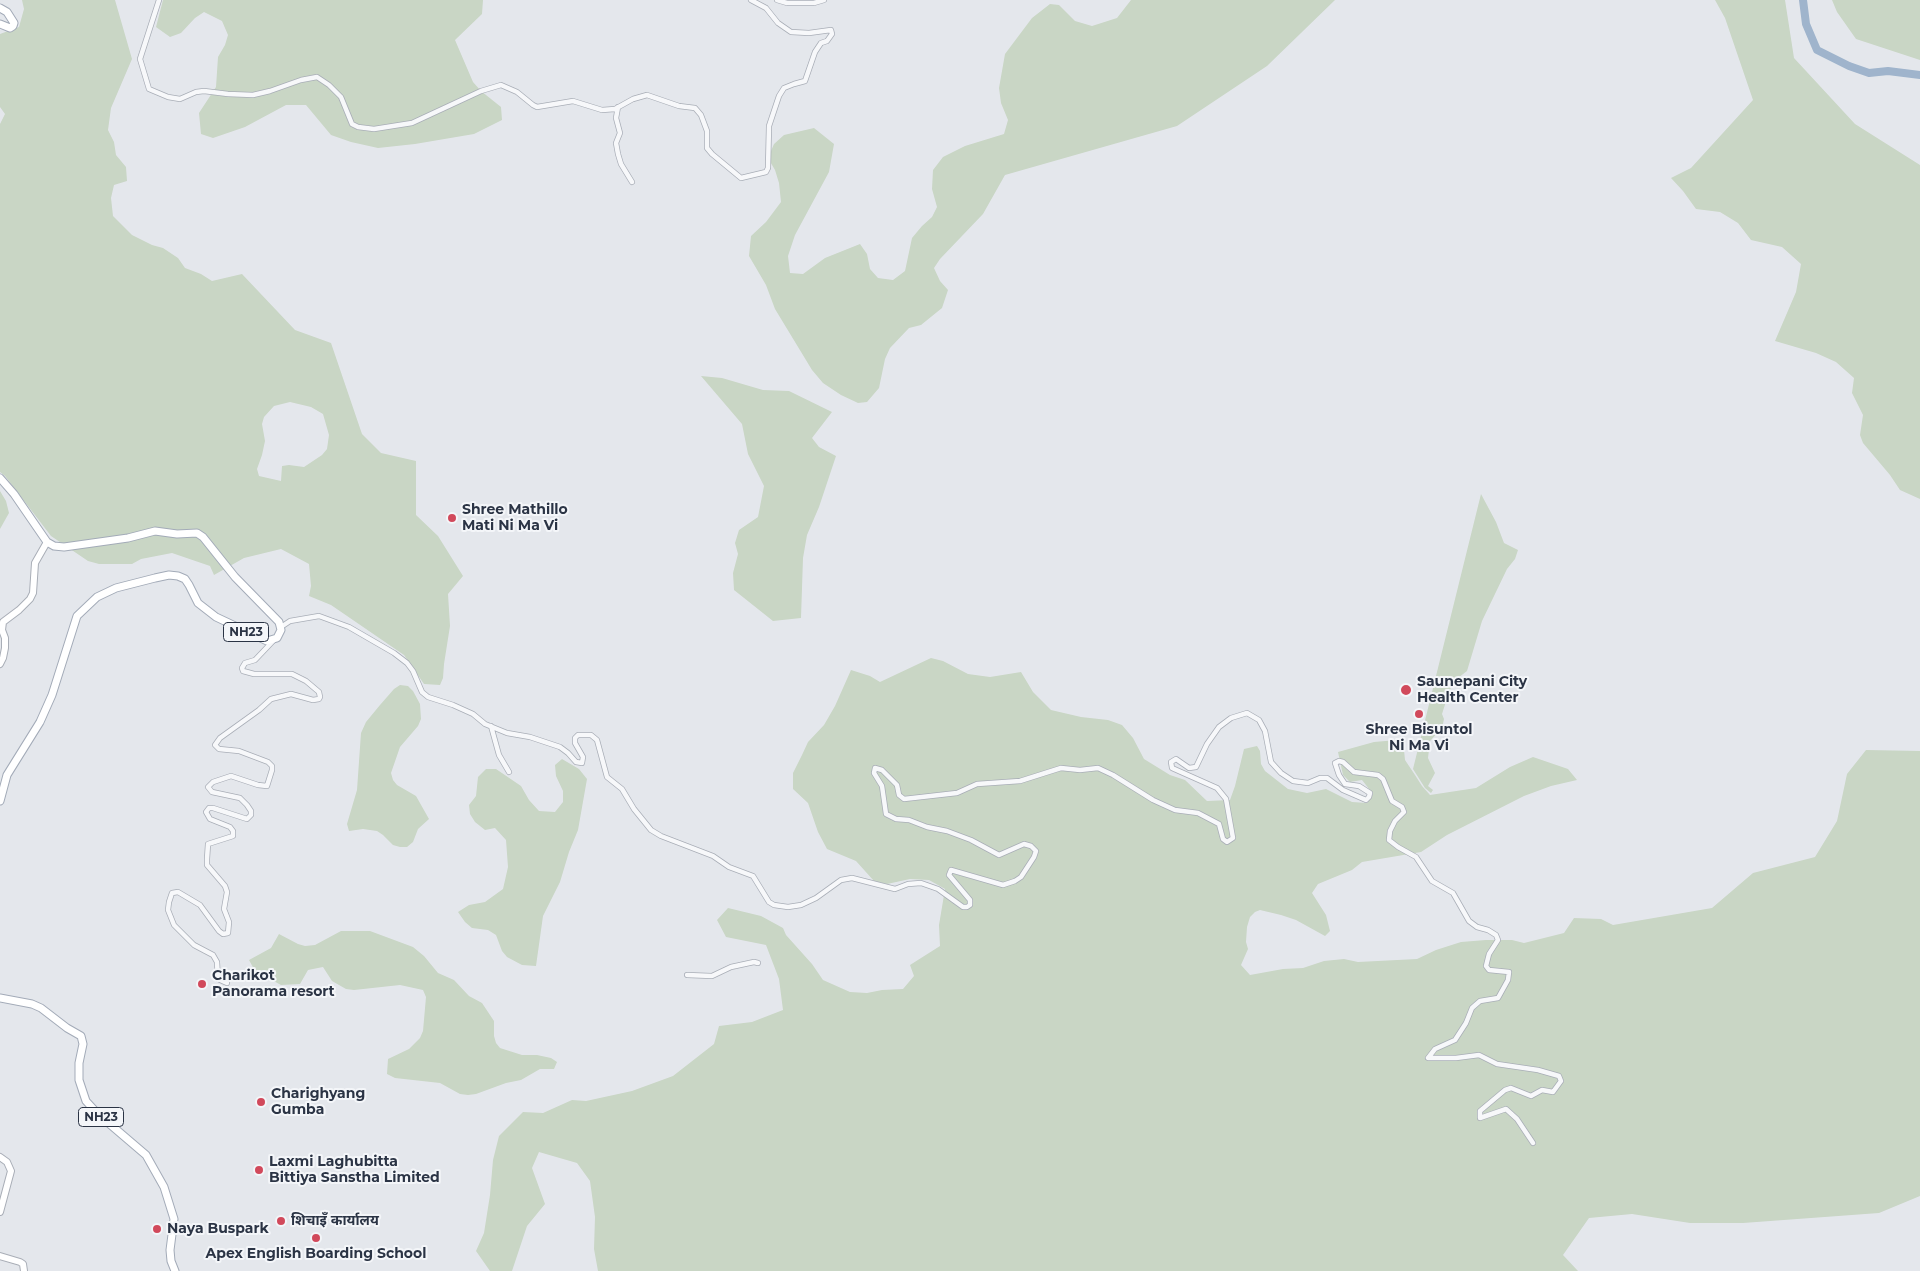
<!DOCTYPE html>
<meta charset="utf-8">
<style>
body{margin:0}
canvas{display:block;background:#e4e7ec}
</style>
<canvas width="1920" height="1271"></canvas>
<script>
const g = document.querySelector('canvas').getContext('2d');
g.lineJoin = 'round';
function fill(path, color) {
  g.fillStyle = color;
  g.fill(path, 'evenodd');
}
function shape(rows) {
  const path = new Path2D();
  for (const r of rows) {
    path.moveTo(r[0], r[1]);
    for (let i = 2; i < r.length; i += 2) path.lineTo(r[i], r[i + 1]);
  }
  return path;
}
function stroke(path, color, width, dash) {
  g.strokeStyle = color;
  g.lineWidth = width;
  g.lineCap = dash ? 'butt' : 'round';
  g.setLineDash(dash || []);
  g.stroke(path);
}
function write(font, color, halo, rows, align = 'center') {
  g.font = font + ' Montserrat,"Noto Sans Devanagari",sans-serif';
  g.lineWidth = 4;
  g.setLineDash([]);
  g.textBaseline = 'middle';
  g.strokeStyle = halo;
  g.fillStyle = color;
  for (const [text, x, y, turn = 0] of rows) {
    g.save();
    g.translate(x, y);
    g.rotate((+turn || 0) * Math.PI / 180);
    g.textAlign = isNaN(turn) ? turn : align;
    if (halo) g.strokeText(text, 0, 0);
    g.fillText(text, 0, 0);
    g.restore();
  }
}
fill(shape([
 [22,0,115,0,132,59,111,108,108,130,114,142,116,155,126,167,127,181,114,185,111,198,113,216,132,235,152,245,163,248,178,258,185,268,201,274,212,281,242,274,295,330,331,343,362,434,381,453,416,461,416,515,438,536,463,576,448,594,450,626,444,664,443,678,440,685,424,684,404,655,331,605,309,596,311,586,309,564,281,549,244,558,214,575,210,566,172,553,141,559,132,564,99,564,88,561,51,536,5,476,0,472,0,124,5,114,0,107,0,34,19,27,24,9],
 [290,402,311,407,323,414,329,435,327,449,322,455,304,467,289,465,282,466,281,481,259,476,257,469,262,455,265,441,262,424,264,417,274,406],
 [163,0,483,0,482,14,455,40,473,82,481,91,501,107,502,120,474,134,415,144,378,148,351,142,331,135,306,105,286,105,245,127,213,138,201,134,199,113,216,87,218,57,225,45,228,35,222,21,204,12,195,18,181,33,170,37,156,27],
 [1131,0,1335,0,1267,66,1177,126,1005,175,983,214,940,259,934,268,940,281,948,290,942,308,921,325,909,328,890,348,885,359,879,388,867,402,858,403,841,395,823,383,812,370,775,309,766,285,749,256,751,236,766,222,781,202,779,183,775,170,768,158,774,144,784,135,814,128,834,144,829,172,795,235,788,256,790,273,803,274,825,258,860,244,867,254,870,269,878,278,893,280,905,271,912,238,922,226,932,217,937,207,932,189,933,170,943,157,965,146,1004,134,1008,120,1001,103,999,88,1005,54,1032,18,1050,4,1059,5,1075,21,1092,26,1117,18],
 [1715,0,1785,0,1794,58,1855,124,1920,165,1920,499,1900,490,1890,475,1863,443,1860,435,1863,415,1852,393,1854,378,1836,362,1816,353,1775,341,1796,292,1801,264,1782,247,1751,240,1738,223,1720,212,1696,209,1683,191,1671,178,1691,168,1753,100,1725,18],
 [1832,0,1920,0,1920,60,1856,39,1837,12],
 [701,376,722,378,763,390,789,391,832,412,812,438,819,447,836,456,819,507,807,535,803,558,801,618,773,621,734,590,733,573,738,554,735,543,739,530,758,517,764,486,748,454,742,424],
 [0,491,6,501,9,513,0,529],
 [1481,494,1496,522,1504,543,1518,550,1515,559,1507,569,1482,621,1467,671,1454,681,1449,692,1442,714,1444,719,1442,728,1430,741,1428,758,1435,773,1428,786,1433,790,1431,793,1425,788,1413,769],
 [931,658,943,661,968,674,990,677,1021,672,1033,692,1051,710,1081,717,1108,720,1122,725,1133,738,1144,759,1170,775,1185,780,1207,801,1230,800,1235,786,1244,749,1257,746,1260,751,1261,764,1265,771,1288,789,1307,793,1326,789,1352,802,1367,803,1373,794,1362,780,1350,782,1343,775,1338,752,1374,742,1397,740,1404,750,1405,760,1415,775,1422,786,1430,795,1476,788,1510,767,1533,757,1568,769,1577,780,1551,786,1524,796,1447,835,1421,852,1362,862,1352,870,1318,884,1312,893,1326,915,1330,931,1325,936,1296,920,1281,915,1260,910,1255,912,1250,917,1247,927,1246,942,1248,949,1241,965,1250,975,1283,969,1303,968,1324,961,1344,959,1358,962,1417,959,1436,950,1461,942,1486,940,1512,940,1524,943,1564,933,1574,918,1601,919,1613,925,1712,908,1753,873,1815,857,1837,821,1847,774,1866,750,1920,751,1920,1196,1879,1213,1743,1223,1690,1223,1632,1214,1589,1218,1563,1255,1578,1271,598,1271,594,1249,595,1217,590,1181,577,1163,539,1152,532,1168,545,1204,527,1226,512,1271,490,1271,476,1251,484,1233,490,1195,493,1160,499,1136,523,1112,543,1113,572,1100,586,1101,632,1091,673,1076,714,1044,719,1026,752,1022,783,1010,779,979,766,945,726,937,717,920,728,908,761,916,783,928,786,935,812,964,823,980,850,992,867,993,882,990,903,989,914,976,910,965,940,946,939,925,945,889,929,880,910,879,887,884,874,881,856,861,827,849,818,832,808,803,793,789,793,773,802,755,808,742,824,725,835,706,851,670,870,676,880,682],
 [400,685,408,686,413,691,420,704,421,719,418,726,400,747,391,773,393,780,397,785,416,796,429,819,418,829,413,842,407,847,400,847,393,845,383,835,377,831,363,829,349,831,347,824,357,790,361,733,366,722,380,705,394,689],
 [562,759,579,769,587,779,578,830,569,852,560,882,543,916,536,966,522,965,507,957,502,951,496,935,488,930,472,928,465,922,458,912,469,905,485,902,503,889,508,867,506,840,495,828,485,830,475,822,470,814,469,805,476,796,478,777,486,769,496,769,521,786,529,800,539,811,555,812,563,802,563,791,556,776,555,765],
 [341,931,370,931,413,947,424,956,438,973,454,980,469,996,482,1003,494,1021,494,1036,496,1043,500,1048,522,1055,537,1055,551,1058,557,1062,554,1069,540,1069,521,1080,506,1083,476,1094,468,1095,460,1094,440,1083,395,1078,387,1074,388,1059,409,1049,420,1038,423,1031,426,997,423,990,400,985,354,990,346,989,332,981,323,967,308,970,300,984,281,985,255,971,249,960,271,948,279,934,298,944,305,946,315,945]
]), '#c9d6c5');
stroke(shape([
 [1803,0,1806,24,1817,50,1849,66,1869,73,1888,71,1920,75]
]), '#9fb4cc', 8);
const street = shape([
 [159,0,140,59,149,89,168,97,180,99,196,92,204,91,228,94,253,95,270,91,301,80,317,77,329,85,341,97,352,124,358,127,374,129,412,123,481,91,501,85,517,92,533,105,537,107,573,101,602,110,615,109,633,99,647,95,679,106,695,108,701,115,707,131,707,148,712,154,741,178,766,172,768,168,769,126,779,96,784,88,794,84,805,81,815,52,821,43,827,41,832,34,831,30,809,33,791,32,778,23,766,8,751,0],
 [777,0,787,3,814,3,824,0],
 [618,107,616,118,620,133,616,143,618,154,621,164,632,182],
 [281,627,290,621,319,616,349,627,394,653,407,663,413,671,422,692,428,697,453,705,473,714,485,724,507,733,530,737,560,747,568,753,576,762,582,763,583,757,575,743,575,738,578,735,591,735,597,740,607,777,622,789,634,809,651,830,661,836,713,856,729,867,753,876,769,902,774,905,788,907,801,905,816,898,841,880,852,878,895,889,908,884,921,883,938,889,963,907,967,907,970,905,970,900,949,875,951,870,1003,885,1015,881,1021,877,1034,857,1036,851,1031,846,1024,844,999,855,971,840,947,831,927,827,909,820,896,819,886,814,882,786,874,773,875,768,882,770,897,785,899,795,904,799,957,793,977,784,1020,781,1061,768,1080,770,1098,768,1113,775,1153,800,1175,810,1198,813,1219,824,1223,839,1227,842,1233,838,1226,799,1217,788,1172,768,1171,762,1176,759,1189,768,1196,767,1207,744,1219,727,1231,718,1247,713,1259,720,1265,731,1271,762,1281,773,1293,781,1308,783,1320,778,1327,778,1343,790,1366,800,1369,797,1370,793,1359,786,1345,784,1339,775,1335,763,1339,761,1343,762,1354,772,1378,775,1383,779,1392,801,1402,807,1404,812,1395,821,1390,831,1389,840,1398,847,1416,857,1432,881,1453,893,1469,921,1477,927,1488,930,1496,935,1498,940,1489,954,1486,966,1489,970,1509,972,1508,980,1498,998,1480,1001,1472,1008,1466,1023,1455,1040,1435,1049,1428,1058,1456,1058,1479,1055,1497,1064,1538,1070,1559,1076,1561,1081,1553,1092,1542,1090,1531,1096,1511,1088,1505,1090,1480,1111,1480,1118,1506,1109,1517,1119,1533,1143],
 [491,726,499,755,509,772],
 [687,975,712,976,731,967,754,962,758,963],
 [227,983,218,979,217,962,213,955,194,945,174,925,168,910,169,902,172,893,178,892,200,905,219,931,223,934,228,933,229,922,224,909,227,892,225,886,207,865,207,859,208,844,233,836,233,831,230,827,210,819,206,812,209,808,213,808,247,819,251,815,251,811,247,805,240,798,212,792,208,787,213,782,231,776,258,785,267,786,272,770,272,766,268,762,239,751,219,749,215,745,220,738,259,710,271,699,291,694,313,700,319,699,320,697,319,692,306,681,292,674,254,674,243,671,242,668,245,663,255,660,274,640]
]);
const secondary = shape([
 [0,664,3,658,5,648,5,638,2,630,3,622,19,610,30,599,33,593,35,563,47,542],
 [0,1157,7,1162,11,1171,0,1212],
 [0,1256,20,1262,23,1264,24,1271]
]);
const primary = shape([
 [0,8,7,12,14,23,13,26,10,28,0,24],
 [0,478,14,494,47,542,54,546,64,547,128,538,155,531,177,534,197,533,203,537,235,577,279,622,281,630,277,638,267,641,216,617,198,603,189,585,185,579,178,576,169,575,155,578,116,588,97,597,77,616,52,695,40,722,7,775,0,801],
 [0,998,32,1004,41,1008,67,1028,81,1036,83,1044,79,1063,79,1080,86,1101,98,1114,146,1155,164,1187,174,1219,170,1250,171,1261,175,1271]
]);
stroke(street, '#a9aeb7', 6);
stroke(secondary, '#a9aeb7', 8);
stroke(primary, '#a3abb8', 9);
stroke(street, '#f7f8fa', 4.5);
stroke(secondary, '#fff', 6);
stroke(primary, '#fff', 7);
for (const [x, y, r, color] of [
 [452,518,5,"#d1495b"],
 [1406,690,6,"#d1495b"],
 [1419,714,5,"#d1495b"],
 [202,984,5,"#d1495b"],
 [261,1102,5,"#d1495b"],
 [259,1170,5,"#d1495b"],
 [281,1221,5,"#d1495b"],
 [157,1229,5,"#d1495b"],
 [316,1238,5,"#d1495b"]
]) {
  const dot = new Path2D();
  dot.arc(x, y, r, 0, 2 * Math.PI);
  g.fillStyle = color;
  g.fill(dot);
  stroke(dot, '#f4f6f9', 2);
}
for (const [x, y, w] of [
 [246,632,45],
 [101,1117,45]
]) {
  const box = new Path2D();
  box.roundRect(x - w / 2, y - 9.5, w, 19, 4);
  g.fillStyle = '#f4f6f9';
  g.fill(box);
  stroke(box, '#2b3445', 1);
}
write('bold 12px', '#2b3445', null, [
 ["NH23",246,632],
 ["NH23",101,1117]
]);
write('bold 14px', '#2b3445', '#f4f6f9', [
 ["Shree Mathillo",462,510],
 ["Mati Ni Ma Vi",462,526],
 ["Saunepani City",1417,682],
 ["Health Center",1417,698],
 ["Shree Bisuntol",1419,730,"center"],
 ["Ni Ma Vi",1419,746,"center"],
 ["Charikot",212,976],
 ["Panorama resort",212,992],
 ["Charighyang",271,1094],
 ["Gumba",271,1110],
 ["Laxmi Laghubitta",269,1162],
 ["Bittiya Sanstha Limited",269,1178],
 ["शिचाइँ कार्यालय",291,1221],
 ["Naya Buspark",167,1229],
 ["Apex English Boarding School",316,1254,"center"]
], 'left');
</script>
